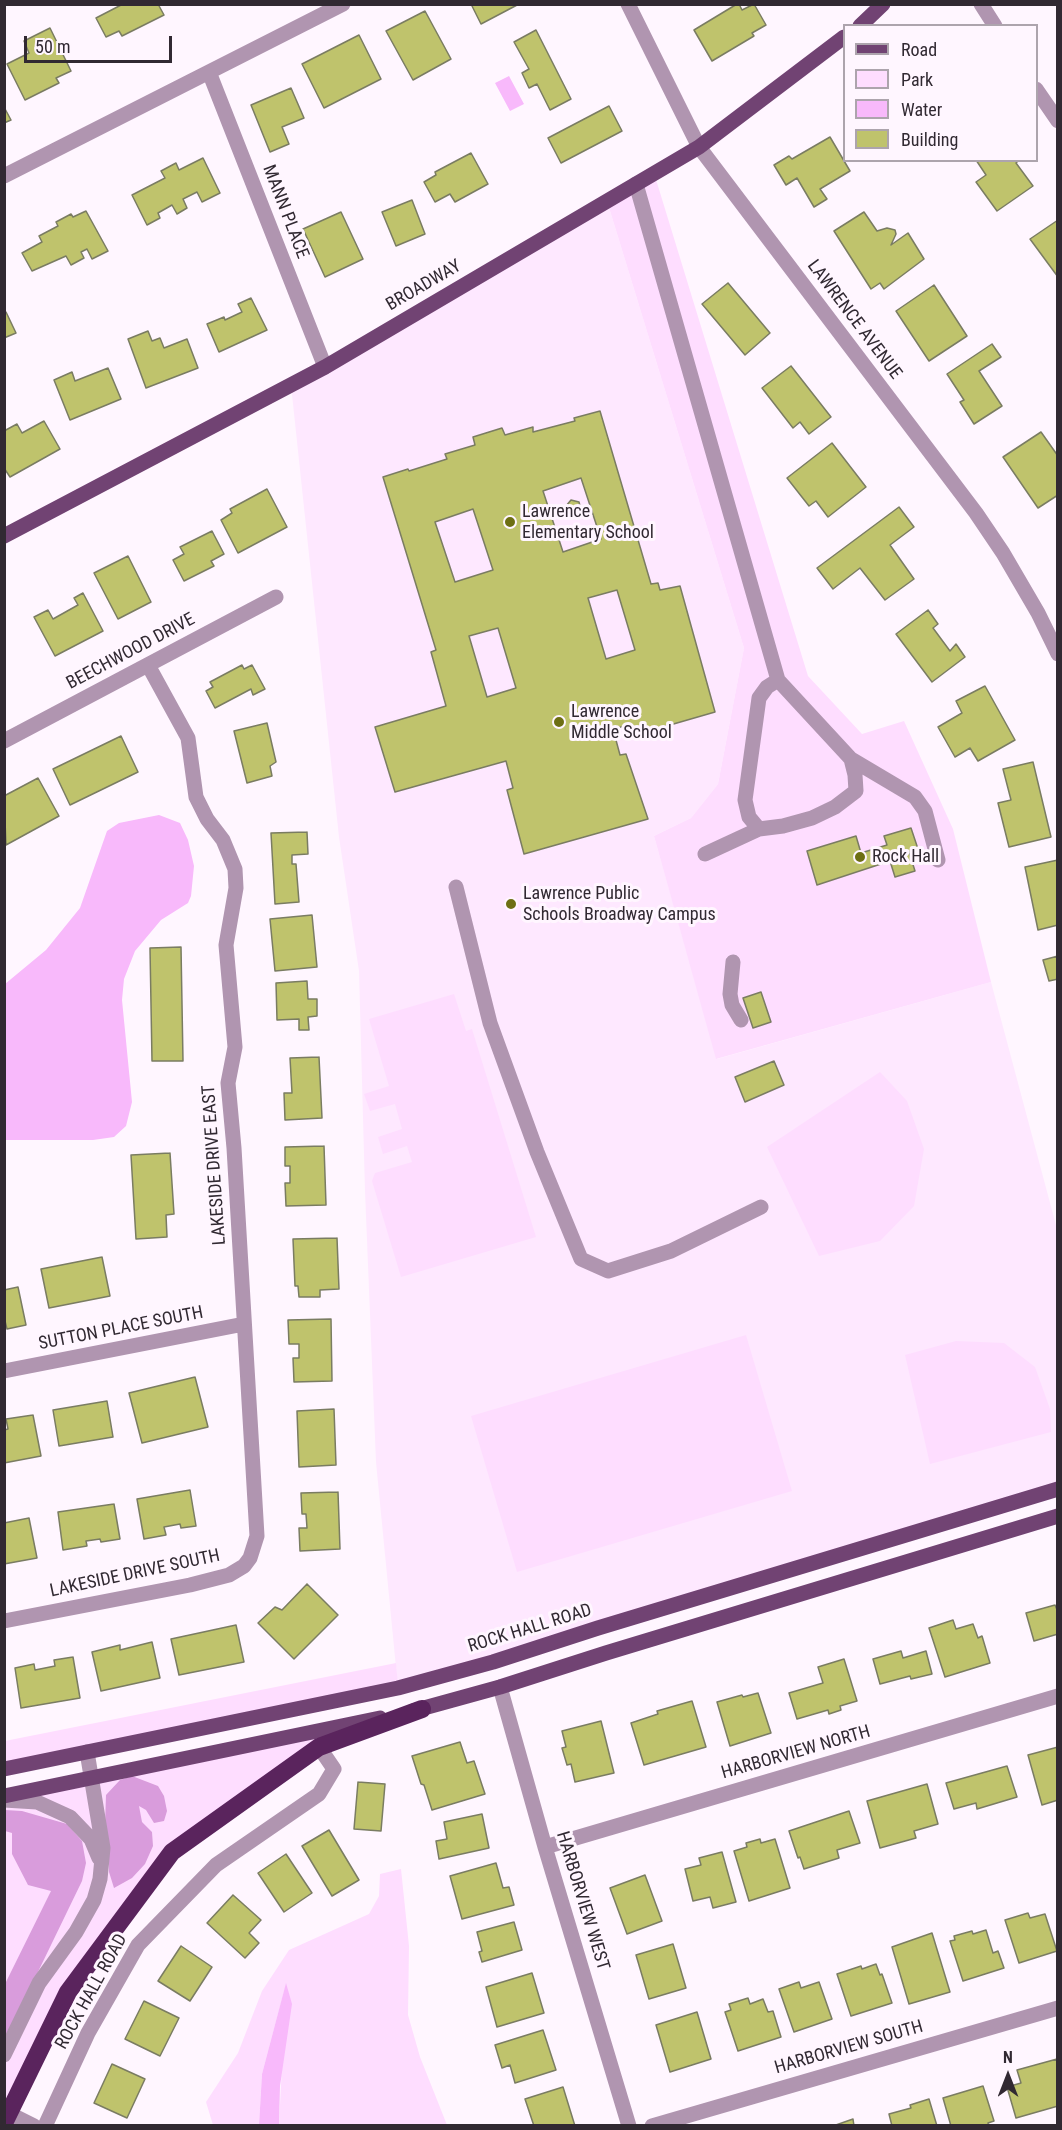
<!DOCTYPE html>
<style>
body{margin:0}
#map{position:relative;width:1062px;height:2130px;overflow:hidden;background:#fff6ff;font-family:"Roboto Condensed",sans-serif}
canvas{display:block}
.frame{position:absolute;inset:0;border:6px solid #312932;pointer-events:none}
.legend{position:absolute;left:843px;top:24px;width:195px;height:138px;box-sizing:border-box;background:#fff6ff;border:2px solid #ada4ad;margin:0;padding:8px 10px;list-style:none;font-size:18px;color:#312932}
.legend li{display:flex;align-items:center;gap:12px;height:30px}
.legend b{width:30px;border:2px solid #ada4ad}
.north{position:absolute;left:978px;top:2046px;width:60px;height:60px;-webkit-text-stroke:4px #fff6ff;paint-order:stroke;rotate:0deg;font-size:16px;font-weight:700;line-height:24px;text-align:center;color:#312932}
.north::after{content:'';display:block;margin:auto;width:21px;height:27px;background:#312932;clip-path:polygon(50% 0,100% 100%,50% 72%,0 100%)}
.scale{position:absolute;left:24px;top:36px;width:148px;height:27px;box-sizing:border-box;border:3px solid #312932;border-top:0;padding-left:8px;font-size:18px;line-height:21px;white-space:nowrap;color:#312932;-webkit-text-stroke:4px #fff6ff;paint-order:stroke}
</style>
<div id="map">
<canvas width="1062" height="2130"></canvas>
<div class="frame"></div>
<ul class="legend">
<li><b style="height:8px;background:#714373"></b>Road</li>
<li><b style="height:16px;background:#feddff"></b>Park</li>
<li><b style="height:16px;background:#f8b9fb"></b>Water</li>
<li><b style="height:16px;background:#bfc36c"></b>Building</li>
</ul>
<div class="north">N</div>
<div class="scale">50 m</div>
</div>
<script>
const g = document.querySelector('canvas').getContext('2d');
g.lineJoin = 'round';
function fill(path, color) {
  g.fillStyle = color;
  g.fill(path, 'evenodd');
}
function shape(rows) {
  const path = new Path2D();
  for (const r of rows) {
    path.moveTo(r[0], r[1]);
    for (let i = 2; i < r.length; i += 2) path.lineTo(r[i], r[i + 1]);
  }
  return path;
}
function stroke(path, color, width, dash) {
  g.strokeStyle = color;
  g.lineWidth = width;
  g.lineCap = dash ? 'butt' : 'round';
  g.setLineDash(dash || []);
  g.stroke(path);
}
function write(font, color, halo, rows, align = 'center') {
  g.font = font + ' "Roboto Condensed",sans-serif';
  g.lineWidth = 6;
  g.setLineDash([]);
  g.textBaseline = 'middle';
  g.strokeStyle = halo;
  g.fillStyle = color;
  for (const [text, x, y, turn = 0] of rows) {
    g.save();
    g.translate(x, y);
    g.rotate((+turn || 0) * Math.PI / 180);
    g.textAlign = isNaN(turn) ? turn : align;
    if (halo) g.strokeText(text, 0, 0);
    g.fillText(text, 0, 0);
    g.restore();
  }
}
fill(shape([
 [607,201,744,648,718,784,691,818,654,836,717,1059,991,982,1057,1229,1057,1489,398,1688,376,1462,365,1191,359,971,339,837,291,385]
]), '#fee8ff');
fill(shape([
 [654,173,808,676,862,734,904,721,953,829,991,982,716,1059,654,836,691,818,718,784,744,648,607,201],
 [454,994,466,1031,472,1029,536,1237,401,1277,372,1181,375,1173,412,1162,407,1146,383,1154,378,1137,402,1129,395,1104,370,1111,364,1094,389,1086,369,1019],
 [880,1072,907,1101,924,1149,914,1206,880,1241,819,1256,767,1147],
 [746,1335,792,1491,517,1572,471,1416],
 [956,1341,1004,1343,1035,1367,1050,1409,1051,1432,930,1464,905,1355],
 [396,1663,398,1685,5,1765,5,1741],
 [354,1723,178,1853,72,1994,5,2125,5,1800],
 [401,1869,409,1946,408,2015,420,2057,447,2125,279,2125,286,1984,262,2074,259,2125,213,2125,206,2102,238,2053,262,1991,289,1950,369,1914,379,1896,380,1874]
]), '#feddff');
fill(shape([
 [132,1776,158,1786,164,1796,167,1811,164,1821,154,1823,146,1810,139,1806,142,1822,152,1832,153,1846,145,1864,132,1878,114,1888,109,1872,109,1848,105,1825,106,1795,120,1780],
 [5,1810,22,1811,67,1824,82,1841,86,1863,82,1881,5,2040,5,1984,51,1891,28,1885,12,1854,12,1833,5,1831]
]), '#d99cdc');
fill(shape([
 [509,76,524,104,510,111,495,83],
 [159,815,180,823,188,840,194,866,191,896,188,903,161,920,135,951,124,979,122,1000,132,1102,126,1126,114,1137,93,1140,5,1140,5,984,46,950,80,908,107,831,119,823],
 [286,1983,292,2004,280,2086,279,2125,259,2125,262,2074]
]), '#f8b9fb');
const building = shape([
 [123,4,158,4,164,15,122,36,119,31,106,37,96,18,123,4],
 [471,4,519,4,481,24,471,4],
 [737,4,739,4,742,10,754,4,766,25,752,33,754,36,712,61,694,30,737,4],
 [425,11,451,59,413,80,386,31,425,11],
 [50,28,71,71,56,78,59,83,25,100,7,64,29,53,24,41,50,28],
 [536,30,571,99,550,110,537,84,529,88,522,73,529,69,514,42,536,30],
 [359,35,381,79,324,108,302,64,359,35],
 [291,88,304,118,282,127,289,144,270,152,251,105,291,88],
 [609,106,622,131,561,163,548,138,609,106],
 [4,107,11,120,4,123,4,107],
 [830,137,850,171,820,189,827,199,814,207,797,178,786,185,774,165,789,156,792,159,830,137],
 [471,153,488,184,455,202,450,194,435,202,424,182,436,175,435,172,471,153],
 [203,158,220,193,202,202,197,192,183,199,187,208,177,214,172,205,158,213,160,218,147,225,132,195,165,178,161,171,176,163,179,170,203,158],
 [976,160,1019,160,1016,163,1033,186,997,211,976,182,986,175,976,160],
 [412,200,425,234,396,246,382,212,412,200],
 [86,211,108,251,92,259,87,249,81,252,84,258,71,265,66,256,32,271,22,253,42,242,39,236,58,226,56,222,71,214,73,217,86,211],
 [341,212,363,259,325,277,303,229,341,212],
 [864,212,877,231,887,228,895,230,896,234,891,245,908,233,924,259,884,289,880,283,871,289,834,231,864,212],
 [1058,220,1058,277,1030,239,1058,220],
 [728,283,770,333,745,355,702,304,728,283],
 [934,285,967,336,929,361,896,311,934,285],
 [251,298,267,330,219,352,207,324,224,317,225,320,242,312,238,304,251,298],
 [6,312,16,333,4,338,4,313,6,312],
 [148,331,152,341,160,338,164,348,187,339,198,368,146,388,128,339,148,331],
 [992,344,1001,357,979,371,1002,406,974,424,960,402,964,400,947,374,992,344],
 [791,366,831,417,809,434,800,422,793,428,762,388,791,366],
 [108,368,121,399,70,420,54,380,72,372,75,381,108,368],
 [600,411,651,584,658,583,660,590,680,586,715,712,632,736,629,725,613,729,620,755,626,754,648,819,524,854,507,790,513,788,506,761,395,792,375,727,446,706,431,652,436,650,383,477,408,469,409,471,447,459,445,454,475,445,473,437,502,428,505,435,533,427,533,432,575,421,574,418,600,411],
 [581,478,601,539,563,552,543,491,581,478],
 [473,509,493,570,455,582,435,522,473,509],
 [617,590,635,650,606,659,588,598,617,590],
 [498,628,516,688,487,697,469,636,498,628],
 [44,421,60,449,10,477,4,468,4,431,17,424,22,433,44,421],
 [1041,432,1058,456,1058,495,1038,508,1003,457,1041,432],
 [832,443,866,487,828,517,816,501,809,506,787,478,832,443],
 [267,489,287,527,238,553,221,520,232,513,230,509,267,489],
 [571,500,579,502,581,510,576,516,568,514,566,506,571,500],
 [899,507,914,527,890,545,914,579,885,600,860,568,833,589,817,568,899,507],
 [212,531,224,554,211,561,214,566,184,581,173,560,184,554,180,547,212,531],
 [128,556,151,602,118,619,94,573,128,556],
 [83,593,103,631,55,656,34,617,48,610,53,619,78,605,74,598,83,593],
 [928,610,938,624,933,628,950,651,956,644,965,657,932,682,896,634,928,610],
 [242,665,244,669,252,665,265,689,253,695,251,689,215,708,206,691,213,687,210,682,242,665],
 [985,686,1015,740,978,761,970,748,955,757,938,727,962,713,956,701,985,686],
 [267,723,276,762,270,766,272,776,247,783,234,731,267,723],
 [121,736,138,772,70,805,53,769,121,736],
 [1033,762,1051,837,1009,847,998,803,1011,800,1003,769,1033,762],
 [38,778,59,816,6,845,4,796,38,778],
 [911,828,918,849,909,852,915,871,895,877,890,861,817,885,807,851,856,836,861,853,887,845,884,836,911,828],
 [307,832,308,854,292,855,292,864,296,864,299,902,275,904,271,833,307,832],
 [1058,860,1058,925,1038,930,1025,867,1058,860],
 [312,915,317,967,275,971,270,919,312,915],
 [181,947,183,1061,152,1061,150,948,181,947],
 [1058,956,1058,979,1049,981,1043,960,1058,956],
 [307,981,308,999,317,999,317,1016,308,1017,309,1030,299,1030,299,1019,277,1020,276,983,307,981],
 [761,992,771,1022,753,1028,743,998,761,992],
 [319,1057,322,1118,285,1120,284,1093,292,1093,290,1058,319,1057],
 [774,1061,784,1085,745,1102,735,1077,774,1061],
 [324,1146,326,1205,286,1206,285,1183,290,1183,290,1166,285,1166,285,1147,324,1146],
 [170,1153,174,1214,166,1215,167,1237,136,1239,131,1155,170,1153],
 [337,1238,339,1289,320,1290,320,1297,299,1297,298,1286,295,1286,293,1239,337,1238],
 [102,1257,110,1296,49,1308,41,1269,102,1257],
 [18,1287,26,1325,7,1329,4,1317,4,1290,18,1287],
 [331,1319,332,1381,294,1382,293,1358,299,1358,299,1344,289,1344,288,1320,331,1319],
 [195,1377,208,1427,142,1443,129,1393,195,1377],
 [107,1401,113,1437,59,1446,53,1410,107,1401],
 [334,1409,336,1465,299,1467,297,1411,334,1409],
 [33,1415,41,1456,4,1463,4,1430,8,1429,6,1419,33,1415],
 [190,1490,196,1526,181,1528,180,1524,164,1527,166,1535,144,1539,137,1499,190,1490],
 [338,1492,340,1549,300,1551,299,1528,307,1528,306,1514,302,1514,301,1493,338,1492],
 [114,1504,120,1539,101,1542,100,1539,86,1541,87,1546,63,1550,58,1512,114,1504],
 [29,1518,37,1558,4,1564,4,1523,29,1518],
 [307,1584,338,1615,294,1659,258,1623,275,1607,282,1610,307,1584],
 [1055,1605,1058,1612,1058,1634,1034,1641,1026,1613,1055,1605],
 [953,1620,956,1629,973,1624,978,1638,982,1636,990,1663,945,1677,929,1628,953,1620],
 [236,1625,244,1662,179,1675,171,1639,236,1625],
 [152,1642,160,1678,101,1691,92,1652,120,1645,120,1650,152,1642],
 [901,1651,903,1658,926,1651,932,1674,911,1679,910,1676,880,1684,873,1659,901,1651],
 [73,1657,80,1698,21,1708,15,1668,34,1664,35,1670,55,1666,54,1660,73,1657],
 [844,1659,857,1701,840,1706,841,1710,829,1714,828,1710,797,1719,789,1693,823,1683,818,1667,844,1659],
 [758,1693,771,1733,730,1746,717,1702,742,1695,743,1697,758,1693],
 [692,1701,706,1747,644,1765,631,1723,658,1714,657,1711,692,1701],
 [601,1721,614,1773,575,1782,571,1764,567,1765,562,1748,566,1747,562,1731,601,1721],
 [460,1742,467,1763,474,1761,485,1794,432,1810,424,1785,421,1784,412,1756,460,1742],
 [1058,1747,1058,1800,1042,1805,1028,1755,1058,1747],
 [1007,1766,1017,1797,977,1809,976,1803,954,1809,946,1783,1007,1766],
 [358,1782,385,1784,381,1831,354,1829,358,1782],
 [927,1784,938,1824,914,1831,916,1838,880,1848,867,1801,927,1784],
 [849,1811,860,1843,837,1850,839,1858,804,1869,800,1857,798,1858,789,1831,849,1811],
 [482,1814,489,1848,439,1859,436,1841,447,1839,444,1822,482,1814],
 [329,1830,359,1880,332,1896,302,1846,329,1830],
 [760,1839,761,1843,775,1839,790,1888,749,1901,734,1851,747,1847,746,1843,760,1839],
 [722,1852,736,1902,713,1908,710,1897,693,1901,685,1869,701,1865,699,1858,722,1852],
 [286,1854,312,1893,284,1912,258,1873,286,1854],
 [496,1863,503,1888,509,1887,514,1905,462,1919,450,1876,496,1863],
 [645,1875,662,1921,627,1934,610,1888,645,1875],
 [233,1895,261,1920,249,1933,259,1943,245,1958,207,1923,233,1895],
 [1028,1913,1030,1918,1045,1914,1057,1951,1019,1963,1005,1920,1028,1913],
 [514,1922,522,1950,482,1962,479,1952,482,1951,477,1932,514,1922],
 [986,1930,993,1953,998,1951,1004,1968,963,1981,950,1941,955,1940,954,1936,972,1931,973,1934,986,1930],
 [932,1933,950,1992,909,2004,892,1947,932,1933],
 [673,1944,686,1988,649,1999,636,1955,673,1944],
 [181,1946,212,1967,190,2001,158,1981,181,1946],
 [876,1964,880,1975,882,1974,892,2003,851,2016,837,1974,861,1966,862,1969,876,1964],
 [532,1973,544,2013,497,2027,486,1987,532,1973],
 [799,1982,801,1988,819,1982,832,2019,794,2032,779,1989,799,1982],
 [748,1998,750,2004,763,1999,768,2012,773,2011,781,2037,738,2051,725,2012,731,2010,729,2004,748,1998],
 [144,2001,179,2018,160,2056,125,2039,144,2001],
 [697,2012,711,2059,670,2072,656,2025,697,2012],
 [543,2030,556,2070,515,2083,510,2065,502,2068,495,2045,543,2030],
 [1057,2059,1058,2106,1016,2118,1007,2087,1021,2083,1017,2070,1057,2059],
 [112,2064,145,2079,127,2118,94,2103,112,2064],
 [983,2086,994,2121,988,2123,989,2126,951,2126,943,2098,983,2086],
 [563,2087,575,2126,534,2126,525,2099,563,2087],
 [929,2099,937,2126,892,2126,889,2114,911,2108,910,2105,929,2099],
 [853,2119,854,2126,833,2126,853,2119]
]);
fill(building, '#bfc36c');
stroke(building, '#7a7c62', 1.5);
stroke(shape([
 [628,4,699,147,976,513,1003,553,1038,613,1058,654],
 [981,4,995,26],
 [209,72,325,367],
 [1036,89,1058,121],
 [4,176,343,4],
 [636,184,778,680,851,759,855,775,856,791,835,807,812,818,783,826,759,829,749,817,745,800,759,698,767,687,778,680],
 [4,741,276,597],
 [851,759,915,797,925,811,938,860],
 [705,854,759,829],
 [456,887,490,1023,537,1152,581,1259,608,1271,671,1251,761,1207],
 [733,962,730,994,732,1005,741,1020],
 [4,1371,244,1324],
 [4,1621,190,1585,229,1575,244,1566,250,1558,257,1536,234,1148,228,1083,235,1047,226,945,236,888,235,869,223,840,207,819,196,797,188,738,148,665],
 [500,1687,545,1847,629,2126],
 [4,1800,37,1802,70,1817,91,1839,99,1858],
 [545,1847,1058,1696],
 [4,2055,39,1983,76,1932,94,1900,100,1879,103,1848,87,1752],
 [4,2111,34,2126],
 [45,2126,88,2033,138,1945,216,1865,319,1794,334,1769,319,1747],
 [652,2126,1058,2008]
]), '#b095b0', 15);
stroke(shape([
 [860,26,883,4],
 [4,536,325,367,699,147,844,37],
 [413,1711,500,1687,606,1653,1058,1516],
 [4,1769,398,1688,493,1662,598,1628,1058,1489],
 [4,1796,380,1718]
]), '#714373', 15);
stroke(shape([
 [4,2123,68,1992,172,1852,319,1747,422,1709]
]), '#5a245d', 18);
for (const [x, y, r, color] of [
 [510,522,6,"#6d6f13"],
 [559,722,6,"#6d6f13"],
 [860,857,6,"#6d6f13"],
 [511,904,6,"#6d6f13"]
]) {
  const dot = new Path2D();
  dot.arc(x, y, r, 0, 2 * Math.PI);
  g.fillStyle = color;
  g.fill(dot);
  stroke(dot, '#fff6ff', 2);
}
write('18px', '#312932', '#fff6ff', [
 ["MANN PLACE",285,212,69],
 ["BROADWAY",424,286,-30],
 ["LAWRENCE AVENUE",854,320,53],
 ["BEECHWOOD DRIVE",131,652,-28],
 ["LAKESIDE DRIVE EAST",215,1165,-94],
 ["SUTTON PLACE SOUTH",121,1329,-11],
 ["LAKESIDE DRIVE SOUTH",135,1574,-12],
 ["ROCK HALL ROAD",530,1629,-17],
 ["HARBORVIEW NORTH",796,1753,-16],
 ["HARBORVIEW WEST",582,1901,73],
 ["ROCK HALL ROAD",92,1992,-61],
 ["HARBORVIEW SOUTH",849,2048,-16]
]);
write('18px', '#312932', '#fff6ff', [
 ["Lawrence",522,512],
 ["Elementary School",522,533],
 ["Lawrence",571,712],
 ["Middle School",571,733],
 ["Rock Hall",872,857],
 ["Lawrence Public",523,894],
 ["Schools Broadway Campus",523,915]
], 'left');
</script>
